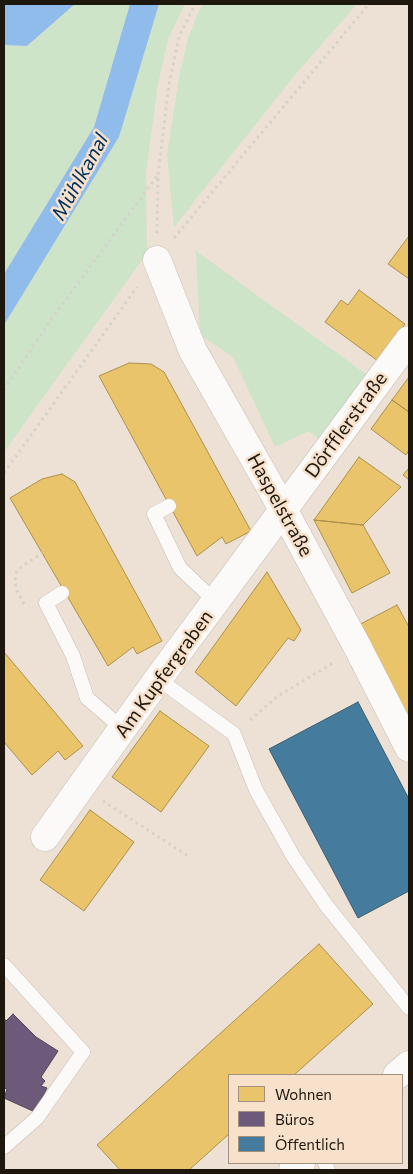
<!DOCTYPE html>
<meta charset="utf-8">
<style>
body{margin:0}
#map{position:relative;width:413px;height:1174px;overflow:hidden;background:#ece1d4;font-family:Commissioner,sans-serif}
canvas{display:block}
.frame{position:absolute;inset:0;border:5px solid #1e170e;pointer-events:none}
.legend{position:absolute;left:228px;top:1074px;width:175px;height:90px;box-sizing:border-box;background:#f7e1ca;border:1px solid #a0907f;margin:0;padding:6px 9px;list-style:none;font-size:15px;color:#1e170e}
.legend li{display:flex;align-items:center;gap:10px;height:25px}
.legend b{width:25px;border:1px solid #a0907f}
</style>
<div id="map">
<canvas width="413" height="1174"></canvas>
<div class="frame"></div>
<ul class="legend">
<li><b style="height:14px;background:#e9c46a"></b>Wohnen</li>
<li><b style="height:14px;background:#6d597a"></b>Büros</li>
<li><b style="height:14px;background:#457b9d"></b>Öffentlich</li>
</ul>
</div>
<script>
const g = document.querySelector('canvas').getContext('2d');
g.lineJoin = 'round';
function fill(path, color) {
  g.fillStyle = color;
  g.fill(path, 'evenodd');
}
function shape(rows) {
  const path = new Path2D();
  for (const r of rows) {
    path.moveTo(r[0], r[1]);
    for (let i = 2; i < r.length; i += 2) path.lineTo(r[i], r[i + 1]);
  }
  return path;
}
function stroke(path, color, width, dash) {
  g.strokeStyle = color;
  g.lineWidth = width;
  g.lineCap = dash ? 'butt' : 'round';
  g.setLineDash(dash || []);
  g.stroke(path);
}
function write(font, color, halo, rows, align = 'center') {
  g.font = font + ' Commissioner,sans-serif';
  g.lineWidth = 5;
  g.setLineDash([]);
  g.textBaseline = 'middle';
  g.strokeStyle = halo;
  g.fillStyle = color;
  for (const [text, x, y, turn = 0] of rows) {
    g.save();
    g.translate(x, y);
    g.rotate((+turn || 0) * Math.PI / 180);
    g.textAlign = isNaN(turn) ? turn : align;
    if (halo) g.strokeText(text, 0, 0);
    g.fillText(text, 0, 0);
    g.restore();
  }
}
fill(shape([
 [75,4,130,4,94,127,4,274,4,45,28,46],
 [159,4,185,4,168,39,158,84,146,172,147,253,4,452,4,325,119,137],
 [202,4,357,4,294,76,174,227,167,155,179,77,188,38],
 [196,251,370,377,323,442,309,431,275,447,233,357,200,335]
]), '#cde4c8');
fill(shape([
 [4,4,75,4,27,46,4,45],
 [130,4,159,4,119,137,4,325,4,274,94,127]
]), '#90bceb');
const homes = shape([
 [409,236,409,279,388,264,409,236],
 [359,290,405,324,378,361,325,322,341,300,348,305,359,290],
 [129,363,151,364,164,372,251,531,226,544,222,537,197,556,99,376,129,363],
 [409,377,409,412,392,400,409,377],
 [392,400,409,412,409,450,406,455,371,429,392,400],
 [359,457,401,487,363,525,314,520,359,457],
 [409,468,409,480,403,475,409,468],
 [62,474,75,482,162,641,137,654,133,647,108,666,10,498,42,479,62,474],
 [314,520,363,525,390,573,352,593,314,520],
 [267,572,301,630,294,641,288,638,236,706,195,672,267,572],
 [397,605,409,627,409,734,353,628,397,605],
 [4,652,83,746,65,760,58,751,32,775,4,742,4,652],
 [160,711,209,746,161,812,112,777,160,711],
 [90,810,134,842,84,911,40,880,90,810],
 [319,944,373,1004,294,1075,229,1075,229,1134,189,1170,120,1170,97,1145,319,944]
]);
fill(homes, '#e9c46a');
stroke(homes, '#ac904e', 1);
const offices = shape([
 [13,1014,36,1037,58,1051,41,1077,45,1081,41,1086,47,1088,35,1112,4,1098,7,1089,4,1088,4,1018,6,1021,13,1014]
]);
fill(offices, '#6d597a');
stroke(offices, '#55455a', 1);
const public = shape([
 [358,702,409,799,409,891,358,918,269,749,358,702]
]);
fill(public, '#457b9d');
stroke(public, '#395d72', 1);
const lane = shape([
 [169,506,154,514,180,568,216,602],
 [62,593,46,603,73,656,87,698,123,729],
 [158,679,234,734,256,790,293,856,326,905,409,1008],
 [4,965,83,1052,37,1118,4,1147],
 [325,1163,328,1170]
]);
const street = shape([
 [157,260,193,351,284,511,358,648,409,748],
 [45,837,158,679,409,340]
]);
const secondary = shape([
 [397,1075,409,1065],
 [293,1170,301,1163]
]);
stroke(lane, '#c5bcb2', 15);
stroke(street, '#c5bcb2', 29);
stroke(secondary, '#c5bcb2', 29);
stroke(shape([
 [157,233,158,175,169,84,179,37,195,4],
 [174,238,369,4],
 [4,390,50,321,158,175],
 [4,473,137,287],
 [24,604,17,591,15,582,16,573,21,567,42,553],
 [250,720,278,696,333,663],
 [103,801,188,856]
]), '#d5d1cd', 3, [2.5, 4]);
stroke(lane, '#fcfaf9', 14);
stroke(street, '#fcfaf9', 28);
stroke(secondary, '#fcfaf9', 28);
write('19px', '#1e170e', '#f7e1ca', [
 ["Dörfflerstraße",346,425,-54],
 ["Haspelstraße",280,505,61],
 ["Am Kupfergraben",164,674,-54]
]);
write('italic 20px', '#003260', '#f7e1ca', [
 ["Mühlkanal",80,177,-61]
]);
</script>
